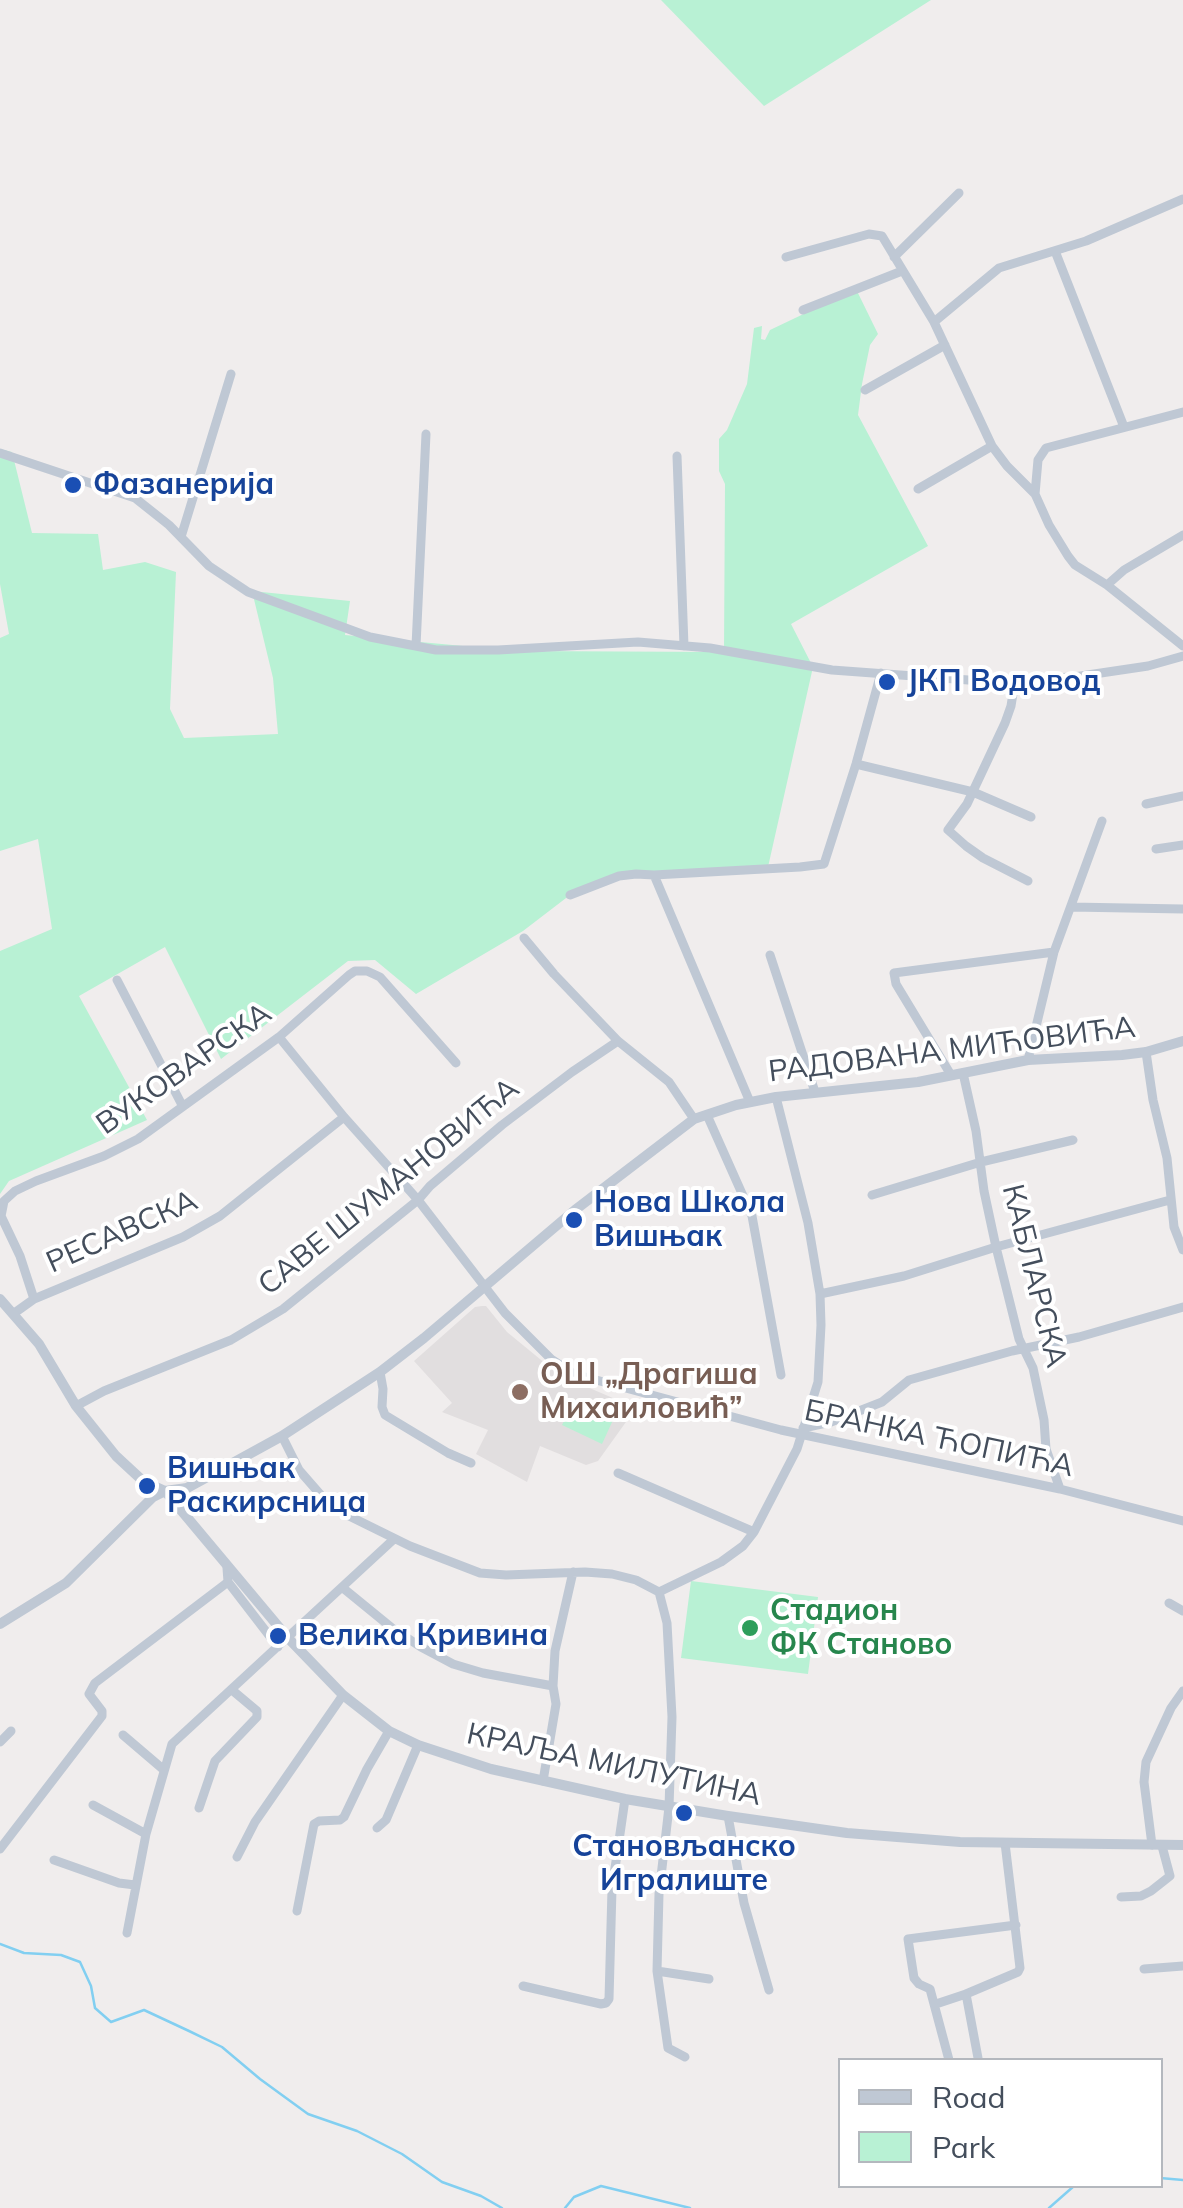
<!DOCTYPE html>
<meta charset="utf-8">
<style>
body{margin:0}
#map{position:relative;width:1183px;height:2208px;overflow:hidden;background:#f0eded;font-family:Mulish,sans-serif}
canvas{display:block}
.legend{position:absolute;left:838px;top:2058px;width:325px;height:130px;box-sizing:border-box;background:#fff;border:2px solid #b4b8be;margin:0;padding:12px 18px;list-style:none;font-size:30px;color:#444e5c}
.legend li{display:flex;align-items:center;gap:20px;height:50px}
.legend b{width:50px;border:2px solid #b4b8be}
</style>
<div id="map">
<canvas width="1183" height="2208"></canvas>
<ul class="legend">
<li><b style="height:12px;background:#bfc8d4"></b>Road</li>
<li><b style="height:28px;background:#b8f1d4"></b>Park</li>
</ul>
</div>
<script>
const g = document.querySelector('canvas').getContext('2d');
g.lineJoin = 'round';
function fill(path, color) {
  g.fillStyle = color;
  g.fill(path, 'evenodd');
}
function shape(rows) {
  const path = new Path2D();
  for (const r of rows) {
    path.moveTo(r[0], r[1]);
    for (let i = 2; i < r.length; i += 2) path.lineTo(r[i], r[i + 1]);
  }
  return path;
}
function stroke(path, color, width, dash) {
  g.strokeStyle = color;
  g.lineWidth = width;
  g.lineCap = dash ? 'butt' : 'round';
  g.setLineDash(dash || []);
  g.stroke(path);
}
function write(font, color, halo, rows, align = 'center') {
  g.font = font + ' Mulish,sans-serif';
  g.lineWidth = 8;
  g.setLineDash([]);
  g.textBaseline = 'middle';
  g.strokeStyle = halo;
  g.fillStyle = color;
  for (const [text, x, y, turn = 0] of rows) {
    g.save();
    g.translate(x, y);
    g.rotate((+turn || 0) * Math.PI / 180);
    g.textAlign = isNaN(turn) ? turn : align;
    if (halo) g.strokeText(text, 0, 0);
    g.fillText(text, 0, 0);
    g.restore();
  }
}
fill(shape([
 [482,1306,486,1306,507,1332,546,1364,571,1380,636,1408,598,1461,586,1465,540,1446,527,1482,476,1454,488,1430,442,1412,452,1403,414,1361,475,1307]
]), '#e1dedf');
fill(shape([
 [661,0,931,0,764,106],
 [856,289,878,334,870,345,862,384,858,415,928,546,791,624,813,667,768,867,636,874,570,895,523,931,416,994,375,960,348,961,221,1059,165,947,79,996,147,1120,9,1181,0,1194,0,951,52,929,38,839,0,851,0,638,9,634,0,584,0,449,12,452,32,533,98,534,103,570,145,562,176,572,170,709,184,738,278,734,273,678,252,591,350,601,345,635,517,651,724,652,725,484,719,471,719,439,727,430,747,384,754,328,762,326,761,339,765,340,770,330],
 [574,1401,613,1420,602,1444,562,1425],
 [691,1581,818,1597,808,1674,681,1658]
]), '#b8f1d4');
stroke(shape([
 [0,1944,24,1953,61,1955,80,1962,91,1986,95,2008,111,2022,144,2010,189,2031,222,2047,260,2079,308,2114,357,2131,402,2154,442,2182,481,2196,502,2208],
 [1160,2178,1183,2180],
 [565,2208,574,2197,601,2186,690,2208],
 [1049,2208,1074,2186]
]), '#82cff1', 2.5);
stroke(shape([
 [1055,251,1124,427],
 [786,257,869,234,882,236,934,322,992,446,1007,466,1035,494,1049,525,1068,556,1075,565,1107,585,1183,646],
 [894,257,959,193],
 [803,310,902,271],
 [934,322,999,268,1086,241,1183,199],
 [865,390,945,345],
 [0,453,135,498,169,525,209,566,248,592,370,637,436,650,498,650,638,642,710,648,832,670,982,681,1074,677,1148,666,1183,656],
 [677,456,684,646],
 [918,489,992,446],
 [1035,494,1038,460,1046,448,1183,412],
 [181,537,231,374],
 [1107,585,1124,570,1183,535],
 [416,646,426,434],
 [1015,681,1011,706,1005,723,967,804,948,830,966,846,983,858,1028,881],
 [856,764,973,792,1031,817],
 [1146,804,1183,796],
 [1156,849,1183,845],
 [654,875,750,1102],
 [570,895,619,876,636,874,654,875,800,867,824,864,856,764,881,673],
 [1071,907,1183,909],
 [524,938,554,974,618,1041,669,1082,694,1119],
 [770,955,815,1092],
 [117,980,182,1105],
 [279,1037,344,1117,418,1200,505,1313,551,1359,574,1374,781,1430,1060,1489,1183,1521],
 [1146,1052,1153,1100,1167,1158,1174,1227,1183,1250],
 [1028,1060,1054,952,1102,821],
 [963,1073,976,1131,984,1191,996,1247,1019,1339,1033,1368,1044,1420,1046,1449,1060,1489],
 [951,1075,896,984,894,973,1054,952],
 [707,1115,752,1216,781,1375],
 [872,1195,981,1162,1073,1140],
 [820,1294,904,1276,996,1247,1170,1200],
 [34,1299,20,1256,1,1216,4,1201,15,1191,36,1181,104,1156,138,1139,279,1037,349,975,355,971,367,971,380,977,456,1063],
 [13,1314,34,1299,183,1237,220,1216,344,1117],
 [380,1372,383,1389,382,1407,385,1415,448,1453,471,1463],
 [76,1406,104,1391,231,1340,283,1309,418,1200,430,1186,502,1125,572,1072,618,1041],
 [803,1428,831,1422,882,1402,909,1380,1012,1351,1079,1337,1183,1307],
 [282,1436,299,1470,326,1501,343,1513,410,1546,480,1573,506,1575,585,1572,612,1574,636,1580,659,1592,667,1623,672,1717,669,1807,659,1894,657,1971,668,2048,685,2057],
 [618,1473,754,1532],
 [228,1582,278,1647],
 [343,1588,392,1628,421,1647,453,1664,483,1673,553,1686],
 [659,1592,721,1562,743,1546,754,1532,797,1449,818,1382,821,1325,820,1294,808,1223,776,1097],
 [1169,1603,1183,1611],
 [123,1735,164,1770],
 [0,1742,11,1731],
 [543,1781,556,1704,553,1686,555,1651,573,1572],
 [93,1805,146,1834],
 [199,1808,215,1761,257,1717,257,1711,232,1690],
 [728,1816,744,1903,769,1990],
 [377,1828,386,1820,418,1745],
 [1152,1845,1144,1782,1146,1762,1171,1708,1183,1691],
 [0,1849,102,1716,102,1711,89,1694,95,1683,228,1582,227,1568],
 [237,1857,255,1822,343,1695],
 [54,1860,119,1883,135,1885],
 [1121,1897,1141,1896,1151,1891,1170,1876,1162,1846],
 [297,1911,314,1824,319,1821,340,1820,344,1817,367,1769,389,1731],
 [127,1933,146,1834,172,1744,394,1539],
 [1144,1969,1183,1966],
 [657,1971,709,1979],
 [523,1986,601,2004,606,2003,609,1999,612,1889,625,1799],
 [966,1994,1018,1972,1020,1968,1005,1843],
 [936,2004,966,1994,978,2058],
 [949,2060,930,1989,919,1984,914,1978,908,1939,1016,1925]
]), '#bfc8d4', 9);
stroke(shape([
 [0,1299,39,1344,76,1406,116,1456,143,1481,165,1491,288,1638,343,1695,389,1731,418,1745,491,1769,625,1799,728,1816,847,1833,960,1842,1183,1845],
 [0,1624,66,1583,153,1497,165,1491,187,1488,231,1464,282,1436,380,1372,424,1338,575,1210,694,1119,736,1105,776,1097,918,1082,1028,1060,1122,1055,1146,1052,1183,1041]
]), '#bfc8d4', 10);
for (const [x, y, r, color] of [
 [73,485,10,"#1a4fb4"],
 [887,682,10,"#1a4fb4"],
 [574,1220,10,"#1a4fb4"],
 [520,1392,10,"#8d6e63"],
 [147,1486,10,"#1a4fb4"],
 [750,1628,10,"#2e9e5b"],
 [278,1636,10,"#1a4fb4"],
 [684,1813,10,"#1a4fb4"]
]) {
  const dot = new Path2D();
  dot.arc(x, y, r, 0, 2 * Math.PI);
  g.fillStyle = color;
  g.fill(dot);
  stroke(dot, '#fff', 4);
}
write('bold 30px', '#164399', '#fff', [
 ["Фазанерија",93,485],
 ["ЈКП Водовод",907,682],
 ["Нова Школа",594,1203],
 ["Вишњак",594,1237],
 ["Вишњак",167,1469],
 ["Раскирсница",167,1503],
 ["Велика Кривина",298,1636],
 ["Становљанско",684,1847,"center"],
 ["Игралиште",684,1881,"center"]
], 'left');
write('30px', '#444e5c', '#fff', [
 ["РАДОВАНА МИЋОВИЋА",952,1050,-7],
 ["ВУКОВАРСКА",184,1069,-35],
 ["САВЕ ШУМАНОВИЋА",389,1187,-39],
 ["РЕСАВСКА",122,1232,-24],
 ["КАБЛАРСКА",1034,1276,76],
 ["БРАНКА ЋОПИЋА",939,1439,12],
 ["КРАЉА МИЛУТИНА",614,1765,12]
]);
write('bold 30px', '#785e54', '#fff', [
 ["ОШ „Драгиша",540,1375],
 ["Михаиловић”",540,1409]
], 'left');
write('bold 30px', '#27864d', '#fff', [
 ["Стадион",770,1611],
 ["ФК Станово",770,1645]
], 'left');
</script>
